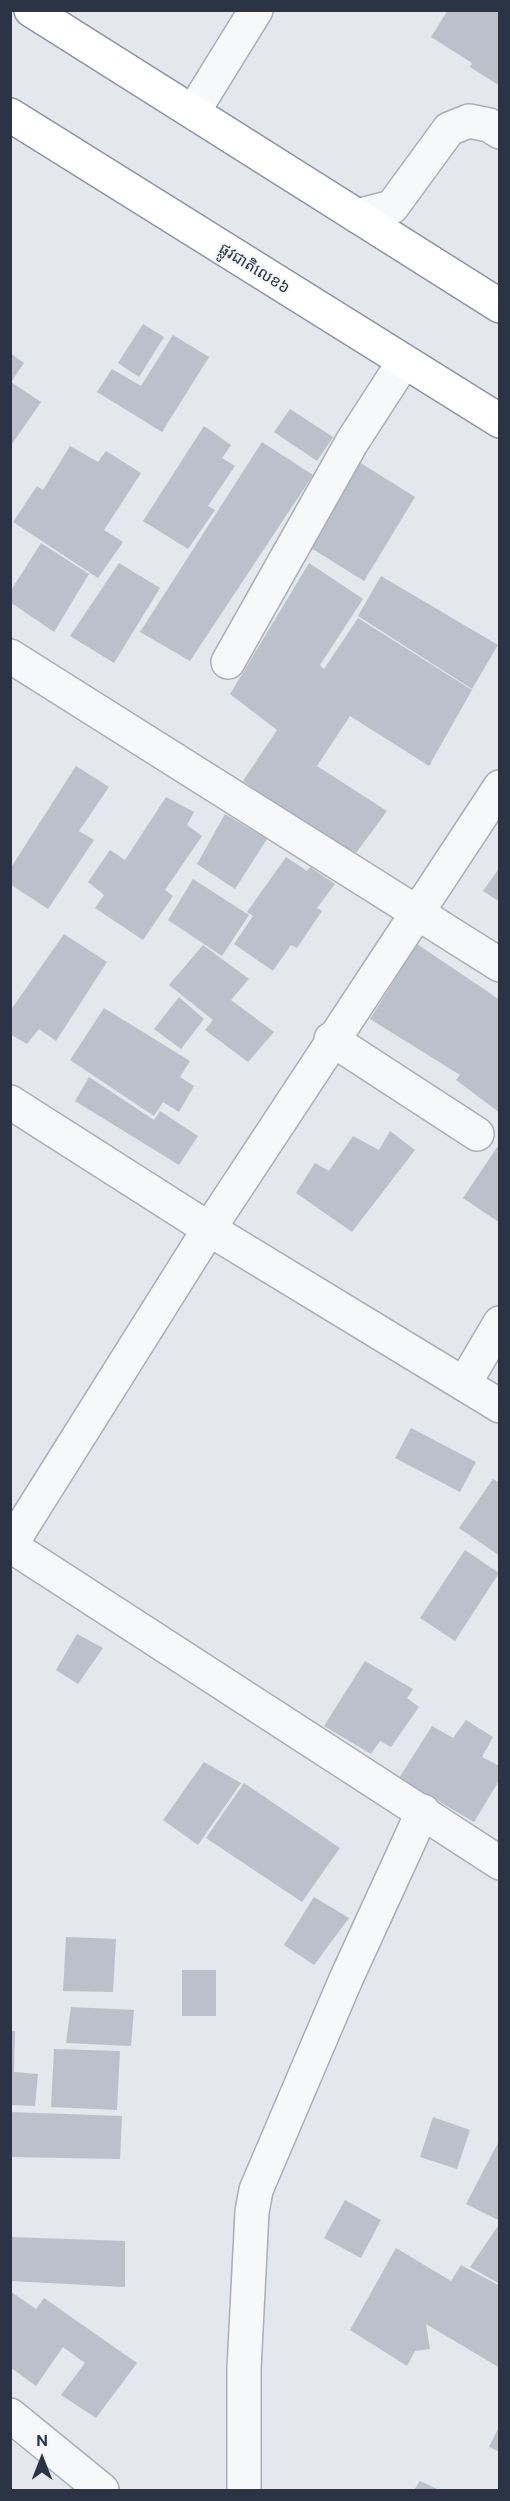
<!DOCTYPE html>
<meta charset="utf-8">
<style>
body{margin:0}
#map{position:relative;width:510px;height:2501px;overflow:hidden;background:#e4e7ec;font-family:"DM Sans",sans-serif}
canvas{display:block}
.frame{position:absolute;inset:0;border:12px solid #2b3445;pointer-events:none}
.north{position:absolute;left:12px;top:2429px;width:60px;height:60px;-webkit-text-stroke:4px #f4f6f9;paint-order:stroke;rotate:0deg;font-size:16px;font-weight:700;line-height:24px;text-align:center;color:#2b3445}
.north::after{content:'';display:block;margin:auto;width:21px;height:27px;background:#2b3445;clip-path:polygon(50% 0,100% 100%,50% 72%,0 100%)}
</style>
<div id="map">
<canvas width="510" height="2501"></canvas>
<div class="frame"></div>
<div class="north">N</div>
</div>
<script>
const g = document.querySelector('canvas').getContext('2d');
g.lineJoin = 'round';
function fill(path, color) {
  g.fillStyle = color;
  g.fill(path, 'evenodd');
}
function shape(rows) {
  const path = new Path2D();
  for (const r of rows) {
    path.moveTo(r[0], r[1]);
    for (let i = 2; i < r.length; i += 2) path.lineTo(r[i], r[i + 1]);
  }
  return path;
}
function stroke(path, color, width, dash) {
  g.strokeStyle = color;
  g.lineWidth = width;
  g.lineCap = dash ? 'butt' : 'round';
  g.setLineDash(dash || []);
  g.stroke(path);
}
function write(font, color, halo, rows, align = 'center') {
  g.font = font + ' "DM Sans","Noto Sans Khmer",sans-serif';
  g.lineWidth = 4.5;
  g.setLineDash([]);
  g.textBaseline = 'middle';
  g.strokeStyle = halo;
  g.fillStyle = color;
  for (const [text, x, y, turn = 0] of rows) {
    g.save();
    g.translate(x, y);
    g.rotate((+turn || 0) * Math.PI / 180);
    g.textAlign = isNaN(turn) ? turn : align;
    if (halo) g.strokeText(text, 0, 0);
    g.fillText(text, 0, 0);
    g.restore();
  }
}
fill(shape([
 [448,10,500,10,500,86,470,67,472,63,431,37],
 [143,324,164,337,139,377,118,363],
 [173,335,209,357,162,432,97,392,112,369,141,386],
 [10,353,24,363,11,382,41,402,10,447],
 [290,409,333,437,317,461,274,432],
 [204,426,231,445,222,458,235,466,208,506,215,510,188,549,143,521],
 [262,442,313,475,190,661,140,632],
 [70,446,98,462,106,451,141,473,104,530,123,542,98,578,13,522,37,486,43,490],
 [359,462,415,497,364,581,311,548],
 [41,543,89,574,54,632,10,602,10,592],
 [119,563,160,588,114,663,70,636],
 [309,563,363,599,320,665,324,669,358,618,472,690,429,766,350,716,317,766,387,811,356,853,286,811,243,781,277,730,230,694],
 [381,576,498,645,472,689,358,616],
 [76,766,109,787,79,831,94,840,48,909,10,884,10,869],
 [166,797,194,812,187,825,202,836,165,890,173,896,143,940,95,908,104,895,88,882,110,850,125,860],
 [225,814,267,839,235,889,197,864],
 [286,857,307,871,310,867,335,884,317,908,322,911,297,948,291,945,273,971,234,944,253,916,247,912],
 [500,867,500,902,483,891],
 [193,879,249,915,222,956,168,920],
 [64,934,107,962,56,1041,39,1029,27,1044,10,1034,10,1011],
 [417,944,500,1000,500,1113,456,1080,460,1075,370,1019],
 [203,945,249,979,231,1000,274,1032,248,1062,205,1030,213,1020,169,985],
 [179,997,204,1019,181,1049,154,1029],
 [104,1008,190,1061,180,1077,194,1086,179,1112,163,1102,154,1116,70,1060],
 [89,1077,154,1120,160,1111,198,1136,179,1165,75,1101],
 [390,1131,415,1150,352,1232,296,1193,315,1163,329,1171,353,1136,379,1150],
 [500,1143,500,1223,463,1198],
 [411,1428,476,1462,460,1492,395,1458],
 [493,1479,500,1483,500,1556,459,1528],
 [465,1550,499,1573,455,1641,420,1618],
 [77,1634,103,1648,78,1684,56,1670],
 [365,1661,413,1689,407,1698,419,1707,391,1747,380,1741,371,1754,324,1726],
 [466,1720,493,1737,482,1757,500,1766,500,1779,474,1822,399,1778,432,1726,453,1738],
 [204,1762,241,1783,198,1845,163,1820],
 [244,1783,340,1848,302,1902,206,1838],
 [314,1897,349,1918,314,1965,284,1945],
 [66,1937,116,1939,113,1992,63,1991],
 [182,1970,216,1970,216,2016,182,2016],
 [71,2007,134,2010,131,2046,66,2043],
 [10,2031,15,2031,14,2072,38,2074,35,2106,10,2105],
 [54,2049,120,2051,117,2110,51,2107],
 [10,2112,122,2116,120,2159,10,2157],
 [433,2117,470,2130,457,2169,420,2157],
 [500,2139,500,2221,466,2204],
 [345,2200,381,2220,361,2258,324,2238],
 [500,2223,500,2284,470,2267],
 [10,2237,125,2241,125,2287,10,2281],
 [396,2248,451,2281,461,2265,500,2286,500,2368,426,2324,430,2349,415,2351,407,2366,350,2330],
 [10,2291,36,2309,44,2298,137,2363,96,2418,61,2395,85,2363,63,2347,36,2386,10,2367],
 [500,2425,500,2452,489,2447],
 [420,2481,439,2490,414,2490]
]), '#bbc0ca');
const minor = shape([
 [193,112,256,10],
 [357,216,392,207,449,129,469,121,489,125,500,132],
 [10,656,500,965],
 [228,662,352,442,403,363],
 [331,1039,477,1134],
 [10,1102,209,1229,500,1406],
 [464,1384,500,1323],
 [10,1546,209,1229,500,787],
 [11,1546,500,1863],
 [10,2415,102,2490],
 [244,2490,244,2369,252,2212,256,2190,346,1979,423,1811]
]);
const highway = shape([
 [31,10,500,306],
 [10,115,500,421]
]);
stroke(minor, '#a9aeb7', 36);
stroke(highway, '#8b94a3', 36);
stroke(minor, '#f7f8fa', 33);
stroke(highway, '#fff', 33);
write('16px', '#2b3445', '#f4f6f9', [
 ["ផ្លូវជាតិលេខ៦",254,269,32]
]);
</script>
